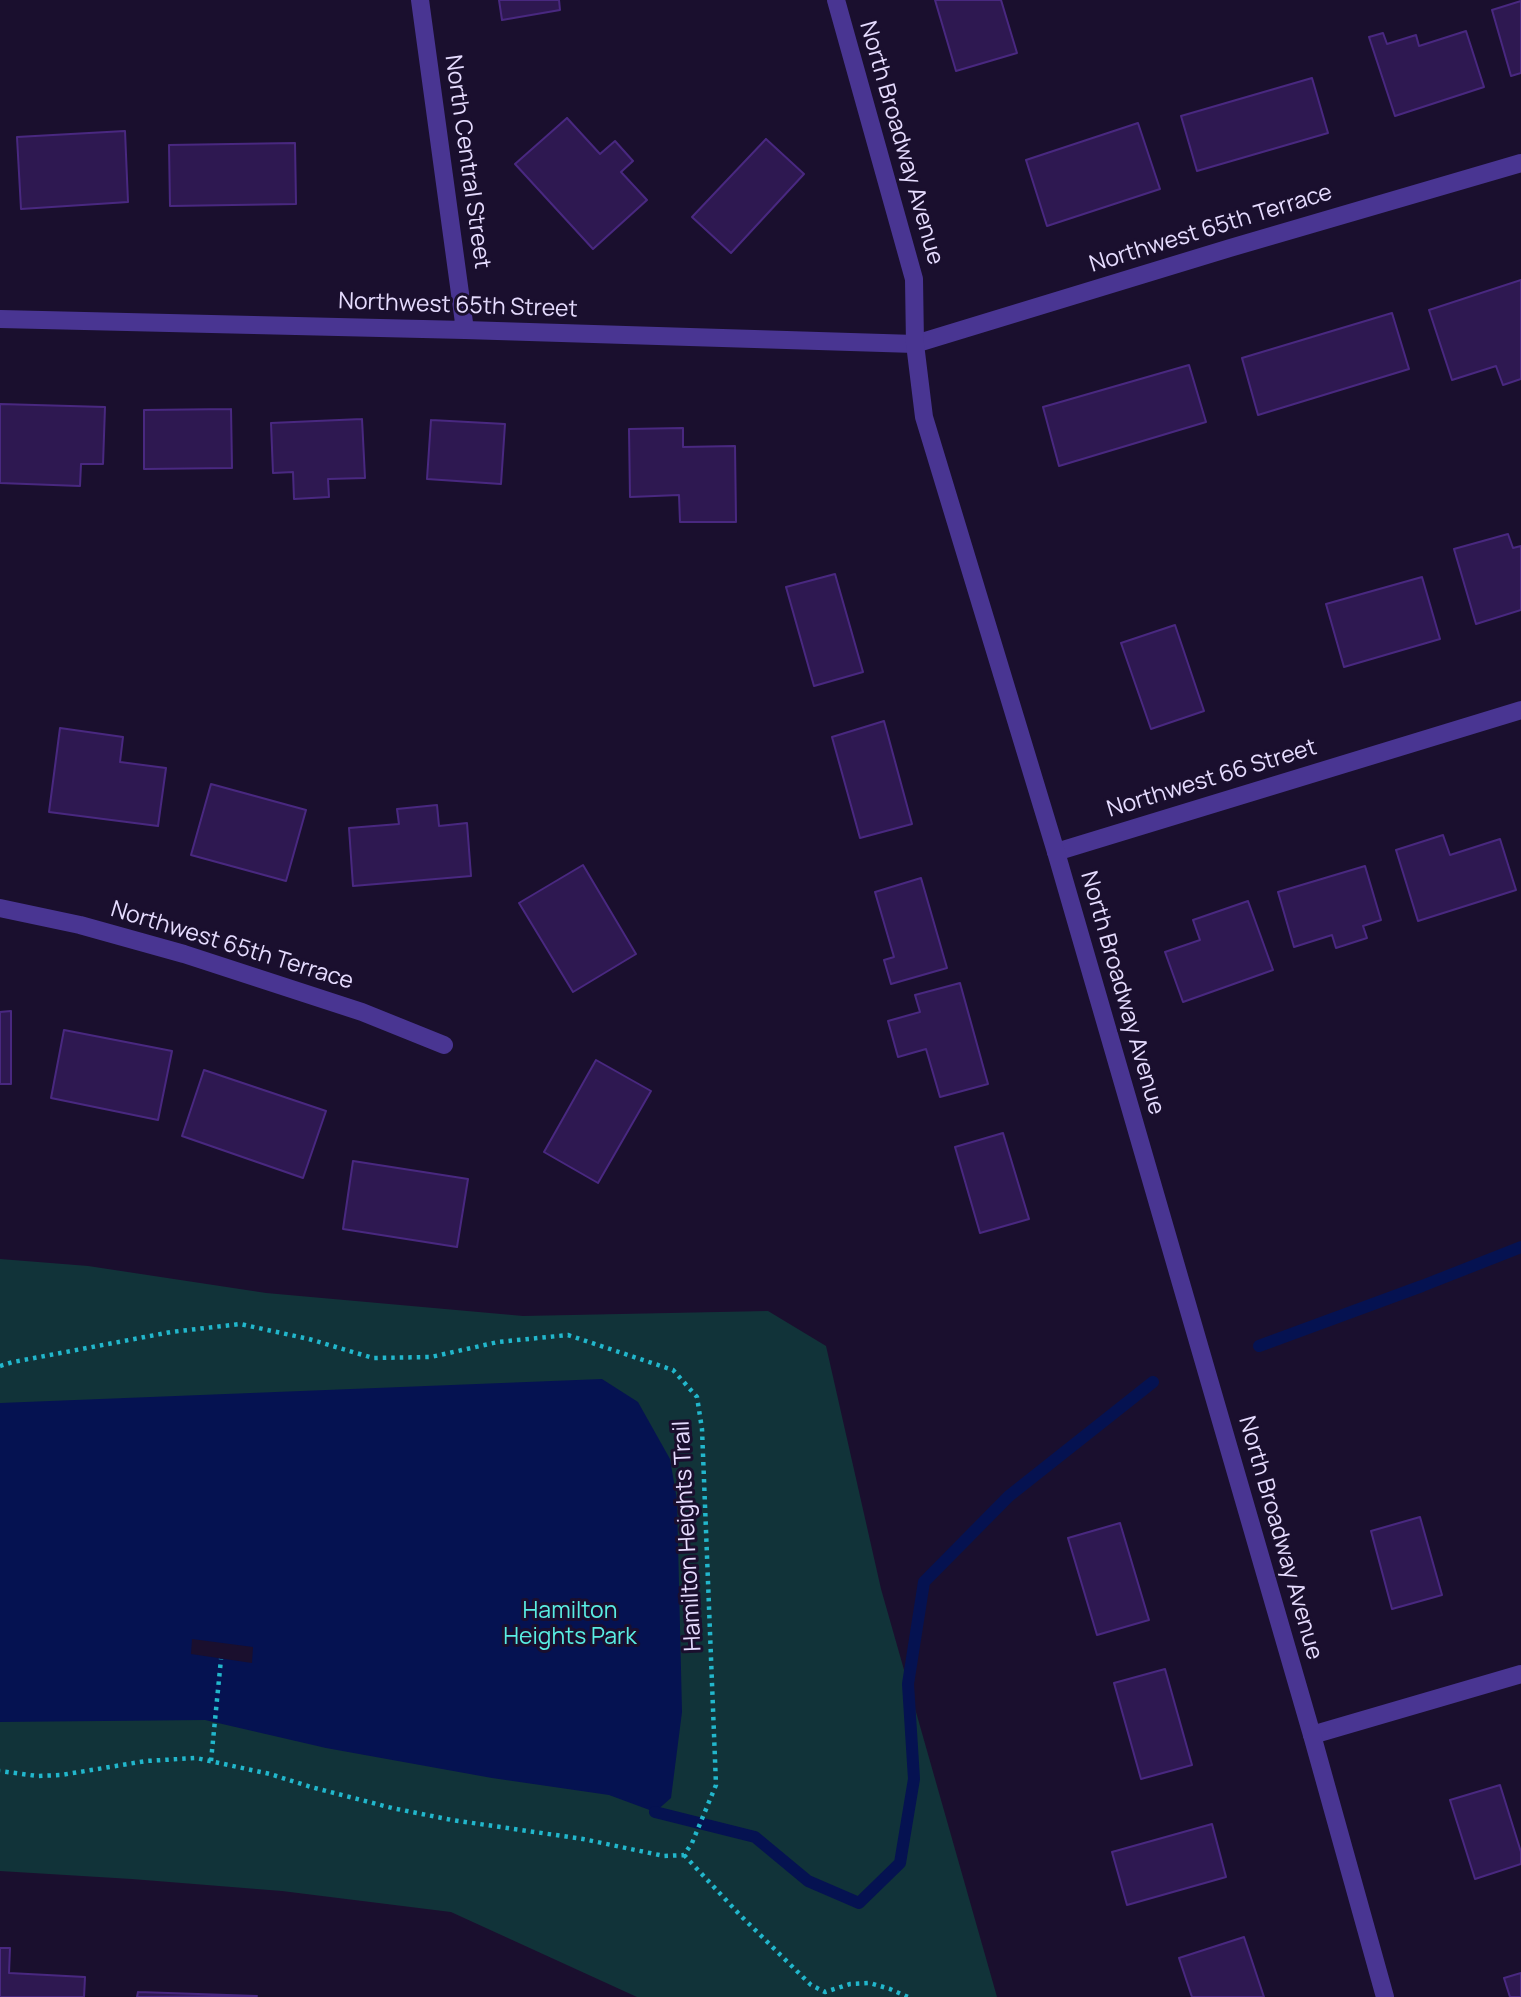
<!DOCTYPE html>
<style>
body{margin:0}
canvas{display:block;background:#1a0f2e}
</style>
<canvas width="1521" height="1997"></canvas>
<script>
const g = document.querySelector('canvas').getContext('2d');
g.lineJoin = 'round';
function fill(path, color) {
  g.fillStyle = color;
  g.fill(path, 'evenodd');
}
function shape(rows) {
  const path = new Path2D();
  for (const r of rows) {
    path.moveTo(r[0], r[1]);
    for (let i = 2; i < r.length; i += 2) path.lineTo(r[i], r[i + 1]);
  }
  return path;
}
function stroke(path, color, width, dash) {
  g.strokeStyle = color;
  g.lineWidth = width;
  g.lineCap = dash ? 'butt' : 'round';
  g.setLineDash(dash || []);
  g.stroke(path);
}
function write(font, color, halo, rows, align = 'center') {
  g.font = font + ' Manrope,sans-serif';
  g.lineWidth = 6;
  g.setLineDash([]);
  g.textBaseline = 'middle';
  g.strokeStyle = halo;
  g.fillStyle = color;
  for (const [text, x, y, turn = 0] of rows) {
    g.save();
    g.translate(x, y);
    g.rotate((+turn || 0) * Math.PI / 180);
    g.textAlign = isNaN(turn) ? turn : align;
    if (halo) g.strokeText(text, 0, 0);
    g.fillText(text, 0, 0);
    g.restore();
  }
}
fill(shape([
 [0,1259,88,1266,266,1293,523,1316,768,1311,826,1346,881,1589,997,1997,637,1997,451,1912,282,1891,132,1879,0,1871]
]), '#113339');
fill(shape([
 [602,1379,638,1402,670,1459,677,1500,682,1712,671,1798,655,1812,609,1795,492,1778,326,1748,205,1720,0,1722,0,1403]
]), '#051251');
fill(shape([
 [192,1639,253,1647,252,1663,191,1654]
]), '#1a0f2e');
stroke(shape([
 [1259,1346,1422,1286,1521,1247],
 [655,1812,755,1837,808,1881,859,1903,900,1863,914,1779,908,1684,924,1582,1009,1496,1153,1382]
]), '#051251', 12);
const building = shape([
 [499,0,559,0,560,10,502,20,499,0],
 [935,0,1001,0,1017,53,956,71,935,0],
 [1521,1,1521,73,1511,76,1492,10,1521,1],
 [1466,31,1484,87,1395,116,1369,37,1383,33,1387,44,1416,35,1419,46,1466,31],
 [1312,78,1328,133,1197,171,1181,116,1312,78],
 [567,118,600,154,615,141,633,161,621,172,647,200,593,249,515,164,567,118],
 [1138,123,1160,189,1047,226,1026,160,1138,123],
 [125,131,128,202,21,209,17,137,125,131],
 [766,139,804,174,731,253,692,217,766,139],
 [295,143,296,204,170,206,169,145,295,143],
 [1521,280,1521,379,1503,385,1496,366,1452,380,1429,310,1521,280],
 [1392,313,1409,369,1258,415,1242,358,1392,313],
 [1189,365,1206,422,1059,466,1043,407,1189,365],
 [0,404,105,407,103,464,81,464,80,486,0,483,0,404],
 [231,409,232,468,144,469,144,410,231,409],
 [362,419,365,478,328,479,329,497,294,499,293,472,273,473,271,423,362,419],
 [431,420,505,424,501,484,427,479,431,420],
 [683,428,683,447,735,446,736,522,680,522,679,495,630,497,629,429,683,428],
 [1508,534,1513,548,1521,546,1521,610,1476,624,1454,549,1508,534],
 [835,574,863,672,814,686,786,587,835,574],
 [1422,577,1440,639,1344,667,1326,604,1422,577],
 [1175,625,1204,711,1151,729,1121,643,1175,625],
 [884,721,912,824,860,838,832,737,884,721],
 [60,728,123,737,120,762,166,768,158,826,49,812,60,728],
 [211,784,306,810,286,881,191,855,211,784],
 [437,805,439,826,467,823,471,876,353,886,349,828,399,824,397,809,437,805],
 [1443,835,1450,855,1500,839,1516,890,1418,921,1396,850,1443,835],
 [583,865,636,954,573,992,519,903,583,865],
 [1365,866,1381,920,1363,926,1367,938,1336,948,1332,935,1294,947,1278,892,1365,866],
 [921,878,947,968,891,984,884,960,894,957,875,892,921,878],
 [1248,901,1273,970,1183,1002,1165,952,1200,940,1193,920,1248,901],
 [960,983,988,1084,940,1097,926,1049,898,1057,888,1021,920,1012,915,995,960,983],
 [11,1011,11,1084,0,1084,0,1012,11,1011],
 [64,1030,172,1051,158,1120,51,1098,64,1030],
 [596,1060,651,1091,598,1183,544,1152,596,1060],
 [204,1070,326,1111,303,1178,182,1136,204,1070],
 [1003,1133,1029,1219,980,1233,955,1147,1003,1133],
 [353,1161,468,1179,457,1247,343,1229,353,1161],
 [1420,1517,1442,1595,1392,1609,1371,1531,1420,1517],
 [1120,1523,1149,1620,1097,1635,1068,1538,1120,1523],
 [1165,1669,1192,1765,1141,1779,1114,1683,1165,1669],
 [1500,1785,1521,1852,1521,1864,1475,1879,1450,1800,1500,1785],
 [1212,1824,1226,1877,1127,1905,1112,1852,1212,1824],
 [1244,1937,1264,1997,1192,1997,1179,1958,1244,1937],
 [0,1948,10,1948,9,1973,85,1977,84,1997,0,1997,0,1948],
 [1521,1973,1521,1997,1510,1997,1504,1978,1521,1973],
 [138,1992,257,1996,137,1997,138,1992]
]);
fill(building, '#2e1851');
stroke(building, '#492880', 2);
stroke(shape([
 [0,1366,13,1362,171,1332,240,1324,309,1339,373,1358,431,1357,498,1342,568,1335,673,1370,697,1397,702,1429,716,1785,692,1843,684,1855,664,1856,583,1839,452,1820,392,1808,311,1787,270,1774,196,1758,146,1761,61,1775,37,1776,0,1771],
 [211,1761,221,1659],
 [684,1855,741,1916,811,1985,825,1992,850,1984,870,1983,890,1989,908,1997]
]), '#22b7cc', 4.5, [3.5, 5]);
stroke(shape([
 [420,0,465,330],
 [0,319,465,330,915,344,1230,248,1521,163],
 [1056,852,1521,710],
 [0,908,80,925,184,954,362,1012,444,1045],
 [1312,1735,1521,1674]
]), '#493592', 18);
stroke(shape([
 [836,0,914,279,915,344,924,417,1056,852,1312,1735,1385,1997]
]), '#493592', 18);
write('23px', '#e6dcff', '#1a0f2e', [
 ["North Broadway Avenue",901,143,74],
 ["North Central Street",467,162,82],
 ["Northwest 65th Terrace",1211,229,-17],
 ["Northwest 65th Street",458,306,2],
 ["Northwest 66 Street",1212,779,-17],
 ["Northwest 65th Terrace",232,946,17],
 ["North Broadway Avenue",1122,993,74],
 ["Hamilton Heights Trail",688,1536,-93],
 ["North Broadway Avenue",1280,1538,74]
]);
write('23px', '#59eee4', '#1a0f2e', [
 ["Hamilton",570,1612],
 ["Heights Park",570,1638]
]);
</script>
